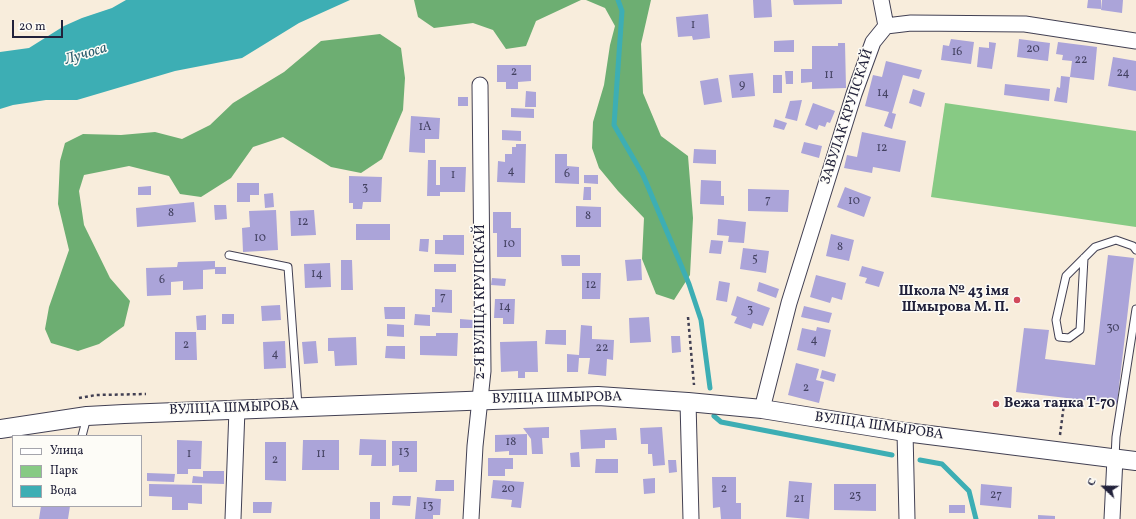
<!DOCTYPE html>
<meta charset="utf-8">
<style>
body{margin:0}
#map{position:relative;width:1136px;height:519px;overflow:hidden;background:#f8eddc;font-family:Vollkorn,serif}
canvas{display:block}
.legend{position:absolute;left:12px;top:435px;width:130px;height:72px;box-sizing:border-box;background:#fdfcf7;border:1px solid #a5a5ac;margin:0;padding:5px 7px;list-style:none;font-size:12px;color:#22223b}
.legend li{display:flex;align-items:center;gap:8px;height:20px}
.legend b{width:20px;border:1px solid #a5a5ac}
.north{position:absolute;left:1084px;top:467px;width:40px;height:40px;-webkit-text-stroke:3px #fdfcf7;paint-order:stroke;rotate:292deg;font-size:11px;font-weight:700;line-height:16px;text-align:center;color:#22223b}
.north::after{content:'';display:block;margin:auto;width:14px;height:18px;background:#22223b;clip-path:polygon(50% 0,100% 100%,50% 72%,0 100%)}
.scale{position:absolute;left:12px;top:20px;width:51px;height:18px;box-sizing:border-box;border:2px solid #22223b;border-top:0;padding-left:5px;font-size:12px;line-height:14px;white-space:nowrap;color:#22223b;-webkit-text-stroke:3px #fdfcf7;paint-order:stroke}
</style>
<div id="map">
<canvas width="1136" height="519"></canvas>
<ul class="legend">
<li><b style="height:5px;background:#fff"></b>Улица</li>
<li><b style="height:11px;background:#87ca84"></b>Парк</li>
<li><b style="height:11px;background:#3daeb4"></b>Вода</li>
</ul>
<div class="north">С</div>
<div class="scale">20 m</div>
</div>
<script>
const g = document.querySelector('canvas').getContext('2d');
g.lineJoin = 'round';
function fill(path, color) {
  g.fillStyle = color;
  g.fill(path, 'evenodd');
}
function shape(rows) {
  const path = new Path2D();
  for (const r of rows) {
    path.moveTo(r[0], r[1]);
    for (let i = 2; i < r.length; i += 2) path.lineTo(r[i], r[i + 1]);
  }
  return path;
}
function stroke(path, color, width, dash) {
  g.strokeStyle = color;
  g.lineWidth = width;
  g.lineCap = dash ? 'butt' : 'round';
  g.setLineDash(dash || []);
  g.stroke(path);
}
function write(font, color, halo, rows, align = 'center') {
  g.font = font + ' Vollkorn,serif';
  g.lineWidth = 3;
  g.setLineDash([]);
  g.textBaseline = 'middle';
  g.strokeStyle = halo;
  g.fillStyle = color;
  for (const [text, x, y, turn = 0] of rows) {
    g.save();
    g.translate(x, y);
    g.rotate((+turn || 0) * Math.PI / 180);
    g.textAlign = isNaN(turn) ? turn : align;
    if (halo) g.strokeText(text, 0, 0);
    g.fillText(text, 0, 0);
    g.restore();
  }
}
fill(shape([
 [945,103,1136,131,1136,227,931,197]
]), '#87ca84');
fill(shape([
 [414,0,581,0,536,21,526,46,506,49,493,30,473,23,434,28,418,17],
 [586,0,651,0,641,44,643,93,661,136,688,156,693,218,690,275,674,300,656,294,642,259,644,218,618,191,599,168,592,148,593,122,604,85,610,45,615,26,605,8],
 [380,34,401,48,405,78,403,110,382,159,361,173,331,167,283,137,253,147,231,178,201,197,180,194,169,176,129,166,84,175,79,191,84,225,110,278,130,301,124,326,99,344,78,351,51,343,45,329,49,307,69,250,58,204,60,161,65,143,83,134,121,135,155,132,182,139,210,125,233,103,284,72,321,41]
]), '#6dae72');
fill(shape([
 [126,0,350,0,299,23,242,58,175,71,77,100,46,100,13,105,0,109,0,52,29,48,64,26,82,18,112,8]
]), '#3daeb4');
stroke(shape([
 [618,0,622,11,614,125,643,175,689,284,701,320,710,388],
 [714,416,721,422,892,455],
 [920,460,942,464,969,491,976,519]
]), '#3daeb4', 5);
fill(shape([
 [753,0,771,0,772,17,754,18],
 [793,0,842,0,842,4,794,5],
 [1088,0,1101,0,1101,9,1087,8],
 [1102,0,1123,0,1122,13,1101,10],
 [708,14,710,38,693,40,692,36,678,37,676,17],
 [951,39,974,42,971,64,941,60,943,45,949,46],
 [1019,39,1050,43,1048,61,1017,57],
 [794,40,794,52,774,52,774,41],
 [989,42,996,43,992,69,977,67,979,47,989,48],
 [1058,42,1097,47,1094,80,1070,77,1072,61,1062,60,1063,55,1056,54],
 [838,43,845,43,846,88,812,89,812,82,801,83,801,69,812,69,812,46,838,46],
 [1113,57,1136,61,1136,91,1108,86],
 [886,61,922,70,919,79,903,75,892,113,896,114,892,129,884,126,889,112,865,106,873,75,882,77],
 [497,65,531,65,531,81,518,82,518,89,506,89,506,82,497,82],
 [785,71,793,71,793,84,786,84],
 [753,73,755,96,732,98,729,75],
 [773,75,782,75,782,93,773,93],
 [1061,76,1070,77,1067,103,1054,101,1057,87,1060,88],
 [718,78,722,102,704,105,700,81],
 [1005,84,1050,89,1049,101,1004,95],
 [913,89,925,93,921,107,909,103],
 [526,91,536,92,536,107,525,107],
 [458,97,468,97,468,106,458,106],
 [802,100,797,121,785,118,790,101],
 [813,103,835,111,830,123,827,122,825,127,819,125,817,130,805,125],
 [511,108,534,109,534,118,511,117],
 [411,116,440,118,439,139,425,139,425,153,409,152],
 [775,119,787,123,784,130,773,127],
 [502,130,521,131,521,141,502,140],
 [862,132,906,141,900,172,873,167,872,173,844,168,847,155,857,157],
 [804,142,822,146,819,158,801,153],
 [516,144,526,144,525,183,497,182,498,161,505,162,505,154,512,154,512,147,516,147],
 [694,149,716,150,716,164,693,163],
 [555,154,567,154,567,166,579,167,579,184,555,183],
 [428,160,436,160,436,185,440,185,440,167,466,167,465,192,440,192,440,196,427,196],
 [584,175,598,175,598,184,584,183],
 [349,176,382,177,381,202,363,202,362,209,353,209,353,203,349,203],
 [701,180,721,181,721,196,724,196,724,205,700,204],
 [237,183,259,183,259,195,250,195,250,202,237,202],
 [151,186,151,195,138,195,138,187],
 [584,187,591,187,591,200,583,200],
 [845,187,871,197,864,217,837,207],
 [748,189,789,190,788,212,748,211],
 [273,193,274,207,265,208,264,194],
 [194,202,196,222,137,227,136,208],
 [214,205,226,205,227,219,215,220],
 [576,206,601,207,601,227,576,227],
 [276,210,278,250,243,252,242,228,250,227,249,211],
 [314,210,316,235,291,236,290,211],
 [493,212,511,212,511,228,521,228,521,257,497,257,497,233,493,233],
 [718,219,746,222,744,243,728,242,729,236,717,235],
 [356,224,390,224,390,240,356,240],
 [831,234,854,240,849,261,826,256],
 [443,235,464,235,464,255,435,254,435,240,443,240],
 [420,239,429,239,428,252,419,251],
 [711,240,723,241,721,254,709,253],
 [743,248,769,251,766,273,740,269],
 [561,255,580,255,580,266,562,266],
 [1108,255,1134,258,1117,404,1016,392,1024,328,1049,330,1045,359,1095,365],
 [641,259,642,280,627,281,625,260],
 [341,260,352,260,353,290,341,290],
 [215,261,215,267,226,267,226,274,215,274,215,269,203,270,203,289,183,290,183,281,171,282,171,295,147,296,146,268,177,267,178,262],
 [330,263,331,287,305,288,304,264],
 [434,264,456,264,456,272,434,272],
 [862,266,884,272,879,287,865,283,867,278,859,276],
 [582,273,601,273,600,299,582,299],
 [816,275,846,283,842,300,832,297,830,303,810,297],
 [492,278,506,279,505,286,491,285],
 [719,281,730,283,727,302,716,300],
 [759,282,779,289,776,298,757,291],
 [435,289,452,290,452,313,432,312,432,307,435,307],
 [737,296,770,308,763,326,753,323,751,329,734,323,737,317,731,315],
 [495,299,515,299,514,324,503,324,503,318,494,318],
 [280,305,281,320,262,321,261,306],
 [804,306,832,313,829,323,801,317],
 [384,307,405,307,405,319,385,319],
 [222,314,234,314,234,324,222,324],
 [415,314,430,315,430,326,414,325],
 [206,315,206,330,197,330,196,316],
 [649,317,651,342,630,343,629,318],
 [460,319,473,320,473,328,460,328],
 [387,324,404,325,404,337,387,336],
 [581,325,592,326,592,339,614,340,613,360,607,359,606,376,588,374,590,358,579,358,578,372,567,372,567,354,579,355],
 [817,327,831,330,825,357,797,350,802,328,816,331],
 [546,330,566,330,566,345,545,344],
 [175,332,196,332,197,360,175,360],
 [436,333,458,333,457,356,420,355,420,336,436,336],
 [671,336,680,336,681,352,672,353],
 [356,337,357,365,335,366,334,351,328,351,328,338],
 [285,341,286,368,264,369,263,342],
 [316,341,318,363,304,364,302,342],
 [537,341,538,372,525,372,525,378,518,378,518,371,501,372,500,342],
 [386,346,405,346,405,359,385,358],
 [796,363,819,369,816,380,824,382,819,403,788,395],
 [822,370,836,374,834,382,820,378],
 [549,427,549,438,542,438,543,454,532,454,531,439,523,428],
 [662,427,665,465,653,466,652,454,648,454,648,444,641,444,640,428],
 [616,428,617,440,605,440,605,448,581,449,580,430],
 [527,434,527,455,509,455,509,451,495,452,495,435],
 [360,439,386,440,386,466,371,466,372,455,359,455],
 [177,440,202,441,201,469,188,469,188,474,177,474],
 [303,440,339,440,339,470,302,470],
 [392,441,417,441,417,472,399,472,399,465,392,466],
 [265,442,286,442,286,481,265,480],
 [579,452,580,467,571,467,570,453],
 [488,458,513,458,513,469,505,469,505,476,488,476],
 [596,459,618,459,618,473,595,473],
 [668,460,676,460,677,472,669,473],
 [203,471,224,471,224,484,192,483,193,476,203,477],
 [147,473,175,474,174,482,147,481],
 [712,477,736,477,736,503,741,503,741,519,721,519,720,507,713,508],
 [655,478,655,493,644,494,643,479],
 [436,480,454,480,454,491,435,491],
 [493,480,524,482,521,508,511,507,512,500,491,498],
 [789,481,812,483,809,519,786,517],
 [149,484,202,485,202,504,188,503,188,510,172,510,172,497,149,496],
 [834,484,876,484,876,511,834,510],
 [981,484,1012,487,1011,508,980,505],
 [393,496,411,496,410,506,392,505],
 [417,497,441,499,440,515,433,515,433,519,415,519],
 [253,502,272,502,271,513,253,513],
 [370,502,380,502,380,519,370,519],
 [949,505,965,505,965,513,949,513],
 [41,506,70,506,68,519,39,519],
 [1038,515,1055,516,1055,519,1038,519]
]), '#aba4d9');
const service = shape([
 [229,255,288,267,298,406],
 [1084,258,1080,330,1069,338,1059,337,1056,320,1066,276,1095,247,1116,240,1133,246,1136,250],
 [82,436,87,417],
 [1115,458,1116,437,1136,309]
]);
const minor = shape([
 [881,0,886,26],
 [688,402,691,519],
 [762,409,789,303,854,94,873,42,886,26,911,23,1025,24,1136,41],
 [905,432,907,519],
 [233,519,237,409],
 [471,519,475,446,483,371,480,85],
 [1112,519,1115,458]
]);
const tertiary = shape([
 [0,429,87,416,124,414,598,396,688,402,762,409,905,432,1136,461]
]);
stroke(service, '#424053', 9);
stroke(minor, '#424053', 17);
stroke(tertiary, '#424053', 20);
stroke(shape([
 [688,317,694,385],
 [79,398,96,395,146,394],
 [1060,435,1064,404]
]), '#424053', 2.5, [3, 3]);
stroke(service, '#fff', 7);
stroke(minor, '#fff', 15);
stroke(tertiary, '#fff', 18);
for (const [x, y, r, color] of [
 [1017,300,4,"#d1495b"],
 [996,404,4,"#d1495b"]
]) {
  const dot = new Path2D();
  dot.arc(x, y, r, 0, 2 * Math.PI);
  g.fillStyle = color;
  g.fill(dot);
  stroke(dot, '#fdfcf7', 1.5);
}
write('12px', '#444262', null, [
 ["1",693,26],
 ["20",1033,50],
 ["16",957,53],
 ["22",1081,61],
 ["2",514,73],
 ["24",1123,74],
 ["11",829,76],
 ["9",742,86],
 ["14",883,94],
 ["1А",425,128],
 ["12",882,149],
 ["4",511,172],
 ["6",567,175],
 ["1",453,176],
 ["3",365,189],
 ["7",768,201],
 ["10",854,202],
 ["8",171,214],
 ["8",588,217],
 ["12",303,223],
 ["10",260,239],
 ["10",509,245],
 ["8",840,248],
 ["5",755,260],
 ["14",317,275],
 ["6",162,281],
 ["12",591,286],
 ["7",443,298],
 ["14",505,308],
 ["3",750,311],
 ["30",1113,329],
 ["4",814,341],
 ["2",186,346],
 ["22",602,349],
 ["4",275,355],
 ["2",806,389],
 ["18",511,443],
 ["13",404,453],
 ["1",189,455],
 ["11",321,455],
 ["2",275,461],
 ["20",508,490],
 ["2",724,490],
 ["27",996,496],
 ["23",855,497],
 ["21",799,500],
 ["13",428,507]
]);
write('14px', '#22223b', '#fdfcf7', [
 ["ЗАВУЛАК КРУПСКАЙ",848,117,-72],
 ["2-Я ВУЛІЦА КРУПСКАЙ",481,302,-90],
 ["ВУЛІЦА ШМЫРОВА",557,399,-1],
 ["ВУЛІЦА ШМЫРОВА",234,409,-2],
 ["ВУЛІЦА ШМЫРОВА",879,427,8]
]);
write('bold 14px', '#22223b', '#fdfcf7', [
 ["Школа № 43 імя",1009,292],
 ["Шмырова М. П.",1009,308],
 ["Вежа танка Т-70",1004,404,"left"]
], 'right');
write('italic 15px', '#2e6171', '#fdfcf7', [
 ["Лучоса",86,55,-17]
]);
</script>
